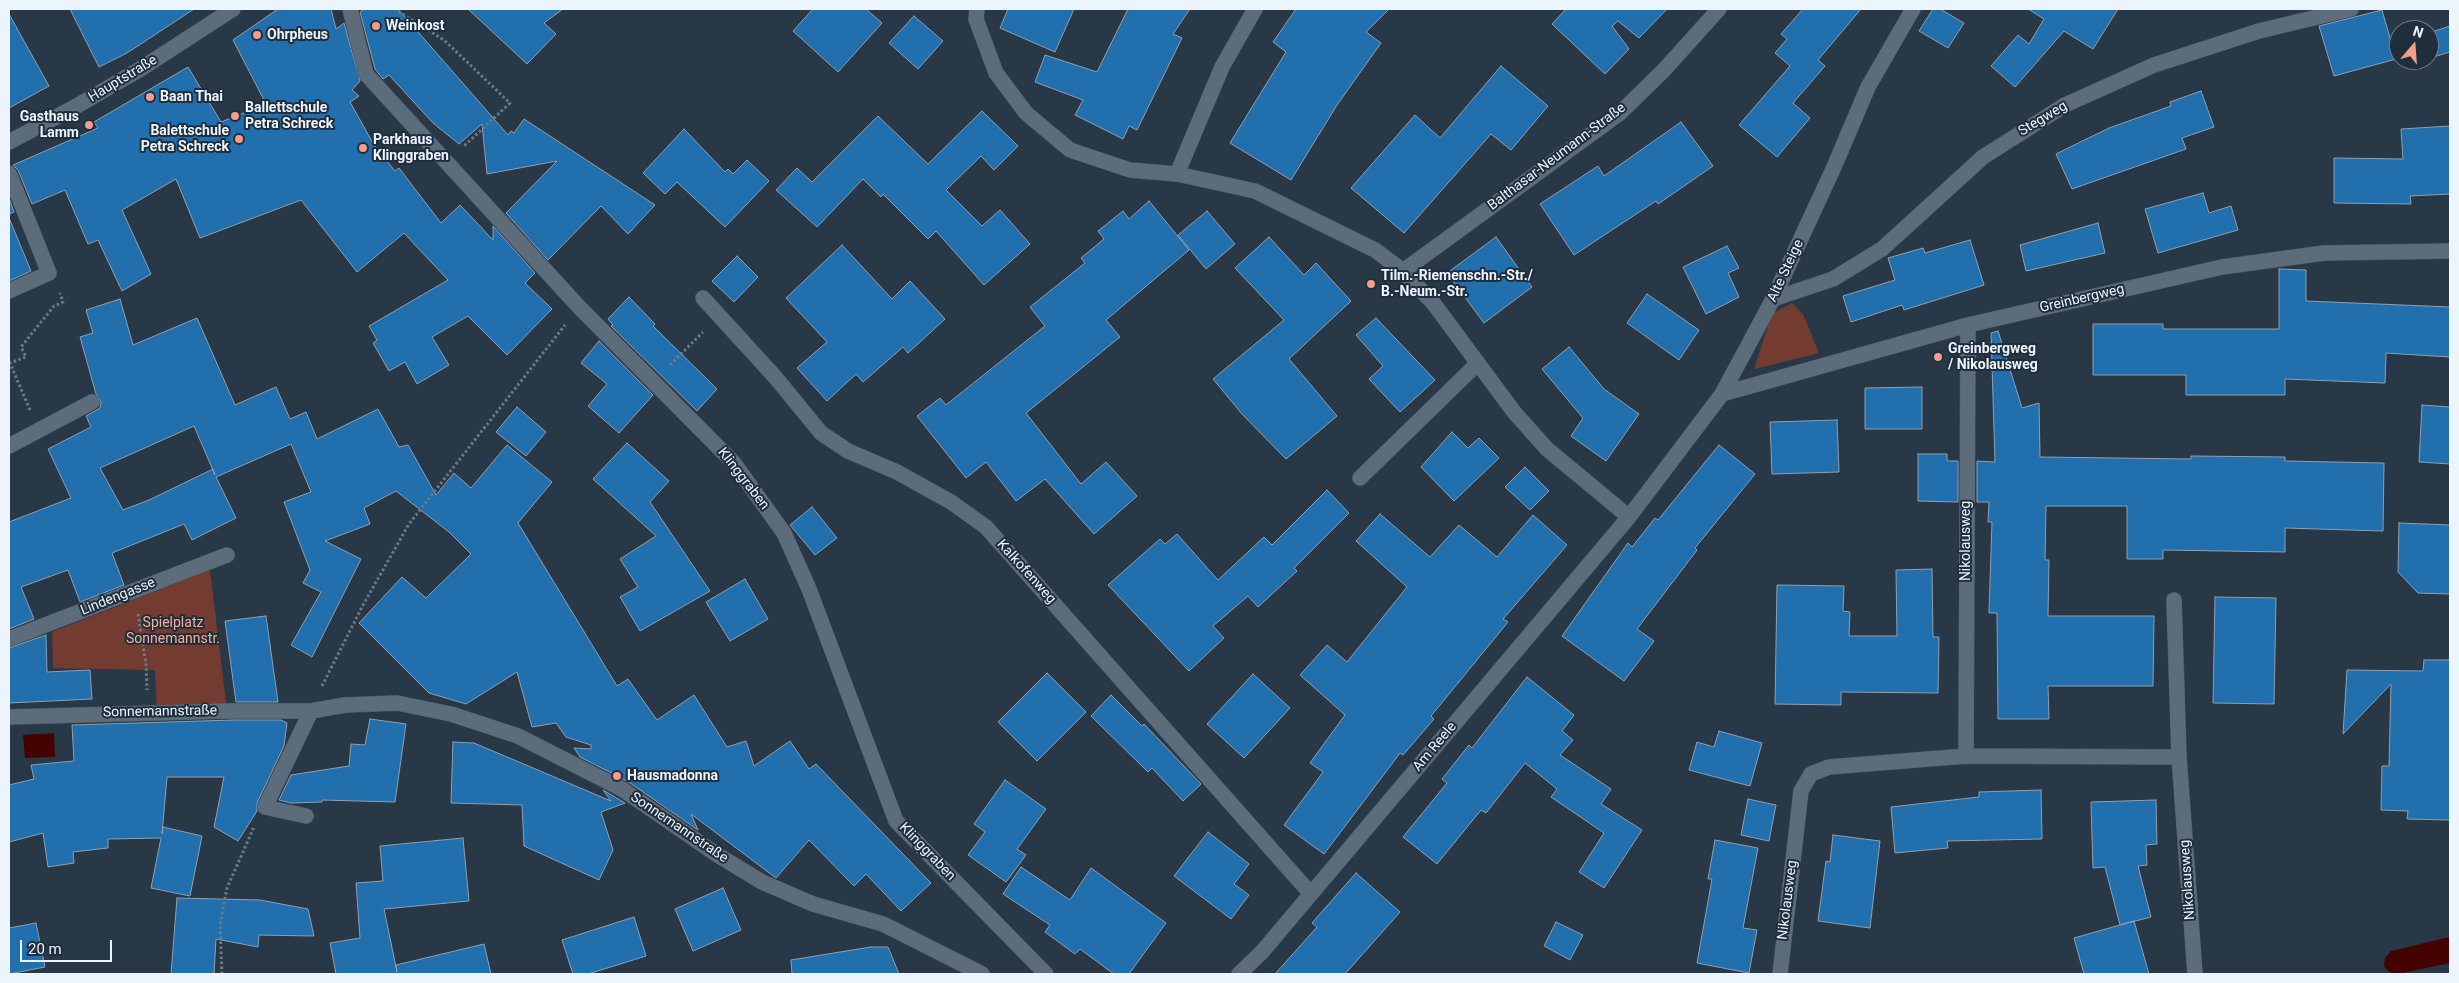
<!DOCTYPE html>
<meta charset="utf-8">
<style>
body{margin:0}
#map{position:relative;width:2459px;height:983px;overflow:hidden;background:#293846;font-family:Roboto,sans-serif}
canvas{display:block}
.frame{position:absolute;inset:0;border:10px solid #ecf5fe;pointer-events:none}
.north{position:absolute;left:2389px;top:20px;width:50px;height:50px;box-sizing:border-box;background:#202e3c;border:1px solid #727e8a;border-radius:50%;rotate:18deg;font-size:14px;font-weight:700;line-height:20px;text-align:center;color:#ecf5fe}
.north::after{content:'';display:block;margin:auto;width:18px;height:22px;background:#f49e8a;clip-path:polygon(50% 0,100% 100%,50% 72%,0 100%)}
.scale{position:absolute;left:20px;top:940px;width:92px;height:22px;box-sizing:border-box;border:2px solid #ecf5fe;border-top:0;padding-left:6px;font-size:15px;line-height:18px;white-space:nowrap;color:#ecf5fe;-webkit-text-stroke:4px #202e3c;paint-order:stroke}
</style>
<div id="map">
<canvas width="2459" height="983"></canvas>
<div class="frame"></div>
<div class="north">N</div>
<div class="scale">20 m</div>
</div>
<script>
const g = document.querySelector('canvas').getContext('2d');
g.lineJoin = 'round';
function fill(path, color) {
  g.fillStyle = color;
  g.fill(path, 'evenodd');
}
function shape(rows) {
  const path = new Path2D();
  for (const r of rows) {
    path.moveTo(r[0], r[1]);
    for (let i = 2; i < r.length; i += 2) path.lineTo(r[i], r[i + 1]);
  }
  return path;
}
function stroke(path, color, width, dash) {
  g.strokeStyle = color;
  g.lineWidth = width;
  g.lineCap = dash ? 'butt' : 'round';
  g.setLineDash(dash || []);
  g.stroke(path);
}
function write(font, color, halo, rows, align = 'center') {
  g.font = font + ' Roboto,sans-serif';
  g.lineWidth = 4;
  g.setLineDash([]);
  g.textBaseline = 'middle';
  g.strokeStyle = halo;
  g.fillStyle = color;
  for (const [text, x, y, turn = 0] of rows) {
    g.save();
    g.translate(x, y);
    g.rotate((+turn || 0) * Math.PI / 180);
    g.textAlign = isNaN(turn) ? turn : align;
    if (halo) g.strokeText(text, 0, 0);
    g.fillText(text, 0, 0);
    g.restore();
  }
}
fill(shape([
 [1792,303,1803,314,1819,353,1754,369,1772,314],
 [210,570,227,711,157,712,155,670,53,668,52,632]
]), '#743c30');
fill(shape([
 [54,733,55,757,25,758,23,735],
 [2450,937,2450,963,2398,974,2389,972,2384,966,2385,958,2391,951]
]), '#440300');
const building = shape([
 [70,9,194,9,127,53,99,67,70,9],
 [278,9,331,9,336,29,344,23,360,81,352,90,359,96,350,102,374,145,395,171,399,168,441,223,460,205,493,240,493,226,535,273,525,283,552,309,507,355,468,316,432,337,449,365,417,384,405,362,389,371,373,343,377,340,369,326,448,280,404,233,357,272,301,200,200,238,176,179,122,210,151,274,122,291,98,240,88,244,65,190,32,204,18,170,13,165,98,128,94,122,188,67,221,122,266,104,233,40,278,9],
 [365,9,398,9,508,135,511,131,514,133,524,119,655,205,628,234,601,206,548,260,506,213,557,161,487,174,482,124,459,144,433,123,389,75,383,79,375,69,360,12,365,9],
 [468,9,563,9,544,23,556,34,527,64,468,9],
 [813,9,866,9,882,23,838,72,793,31,813,9],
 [1008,9,1074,9,1055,52,1000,28,1008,9],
 [1128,9,1190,9,1173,34,1182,38,1137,130,1129,126,1123,139,1075,115,1083,100,1035,82,1045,55,1097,72,1128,9],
 [1296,9,1389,9,1366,32,1381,43,1337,105,1291,180,1230,143,1286,52,1273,42,1296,9],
 [1566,9,1667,9,1639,38,1618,21,1612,26,1629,49,1605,74,1552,24,1566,9],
 [1803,9,1861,9,1818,60,1825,66,1793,103,1810,118,1777,157,1739,125,1790,66,1775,53,1787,39,1781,34,1803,9],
 [1933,9,1940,9,1964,23,1948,48,1919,31,1933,9],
 [2028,9,2118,9,2093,49,2064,31,2015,87,1991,66,2018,35,2029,44,2044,19,2028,9],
 [2382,10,2396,59,2334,76,2319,26,2382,10],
 [9,14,49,86,9,108,9,14],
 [914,16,943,41,918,69,889,43,914,16],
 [2450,26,2450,52,2430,58,2429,33,2450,26],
 [1501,66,1548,106,1511,150,1491,134,1404,233,1351,188,1415,115,1440,138,1501,66],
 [2201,91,2214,127,2182,138,2186,149,2072,189,2056,154,2109,128,2171,106,2170,102,2201,91],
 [982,111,1018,146,994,170,981,156,946,190,982,226,1000,210,1030,244,984,285,936,231,928,239,883,194,881,197,863,179,817,227,776,190,797,168,812,182,878,116,928,164,982,111],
 [1681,122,1713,166,1658,204,1656,201,1574,255,1540,204,1598,166,1604,176,1681,122],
 [2450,126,2450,194,2410,196,2411,204,2334,203,2334,158,2403,159,2401,129,2450,126],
 [684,129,725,172,728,169,733,174,747,160,769,181,725,227,677,182,665,194,643,173,684,129],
 [2203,193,2209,213,2231,206,2238,230,2158,253,2145,209,2203,193],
 [9,198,14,212,9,214,9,198],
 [1149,201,1189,250,1106,320,1120,337,1026,413,1081,484,1106,462,1137,496,1094,534,1045,479,1016,501,986,462,966,478,917,416,940,398,946,405,1045,326,1030,307,1085,263,1081,258,1104,239,1098,231,1123,211,1129,219,1149,201],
 [1207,211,1235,244,1206,269,1178,235,1207,211],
 [9,218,31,271,9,281,9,218],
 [2098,223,2105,253,2026,271,2020,245,2098,223],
 [1269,237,1304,275,1316,263,1351,301,1289,359,1337,416,1286,459,1242,414,1213,379,1284,320,1235,268,1269,237],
 [1496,237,1532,287,1484,323,1447,273,1496,237],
 [1970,240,1984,285,1904,310,1902,305,1851,322,1843,296,1895,280,1888,258,1923,248,1925,253,1970,240],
 [842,245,892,299,910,281,945,319,908,353,903,347,863,382,856,374,827,401,797,368,827,342,786,298,842,245],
 [1727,246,1739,268,1728,273,1739,297,1706,314,1683,267,1727,246],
 [737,256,758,277,734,302,712,281,737,256],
 [2279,269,2306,270,2306,301,2450,307,2450,357,2386,353,2385,383,2285,379,2285,395,2186,395,2186,375,2093,375,2093,324,2163,324,2163,329,2279,329,2279,269],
 [1647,294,1699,330,1679,360,1627,323,1647,294],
 [629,297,655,324,653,326,717,389,697,411,611,326,613,325,608,319,629,297],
 [120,299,133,345,197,318,235,405,276,387,290,419,306,412,317,439,378,409,399,447,408,445,436,495,454,473,471,488,507,445,552,482,518,523,617,686,628,679,657,720,694,695,727,747,746,741,754,766,790,741,809,769,816,764,931,883,901,911,866,874,854,886,809,840,776,878,691,814,698,830,627,781,580,757,574,748,591,749,591,745,566,737,556,723,532,727,517,672,466,704,429,693,359,623,402,577,426,598,471,554,449,532,396,491,364,508,370,524,325,541,361,559,312,657,291,645,321,592,303,583,310,570,284,502,311,492,291,444,216,477,236,518,192,540,184,524,112,553,124,585,80,602,68,570,21,587,34,619,9,629,9,522,71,498,48,449,91,427,86,416,100,408,101,402,96,394,80,337,93,333,86,310,120,299],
 [194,426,215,475,213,469,149,500,123,510,100,468,194,426],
 [1376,318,1435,380,1400,412,1369,379,1383,366,1356,335,1376,318],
 [1998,331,2022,408,2039,403,2040,457,2191,459,2191,456,2285,457,2285,461,2384,463,2383,531,2285,528,2285,552,2163,550,2163,559,2127,559,2127,506,2046,506,2045,560,2049,560,2048,616,2154,616,2153,686,2048,686,2049,719,1998,719,1997,613,1989,613,1992,522,1988,522,1989,502,1977,502,1977,461,1995,462,1991,333,1998,331],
 [599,341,653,395,619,433,588,406,607,384,581,363,599,341],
 [1569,347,1604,389,1639,414,1606,461,1571,436,1583,418,1542,369,1569,347],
 [1922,387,1922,429,1865,429,1865,388,1922,387],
 [2422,405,2450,407,2450,464,2419,462,2422,405],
 [517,407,546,432,526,456,496,432,517,407],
 [1837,420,1839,472,1772,474,1770,422,1837,420],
 [1452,432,1468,448,1479,438,1499,458,1454,501,1421,467,1452,432],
 [627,443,669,481,650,502,710,591,640,631,620,597,638,587,620,559,656,536,593,479,627,443],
 [1719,445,1755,474,1695,548,1697,550,1637,629,1654,641,1624,681,1562,636,1628,543,1632,547,1655,518,1658,520,1719,445],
 [1918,454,1947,454,1947,461,1958,461,1958,502,1918,501,1918,454],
 [1525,467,1549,491,1530,510,1505,487,1525,467],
 [1327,490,1349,513,1294,568,1297,571,1258,607,1248,596,1213,626,1224,638,1189,671,1108,585,1160,539,1165,544,1177,534,1218,580,1264,537,1272,545,1327,490],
 [812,507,837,538,815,555,790,525,812,507],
 [1380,514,1430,557,1459,525,1497,557,1533,515,1567,545,1503,619,1508,622,1431,716,1434,719,1403,755,1400,753,1324,854,1284,825,1323,772,1310,763,1345,715,1300,675,1327,645,1347,662,1407,587,1356,541,1380,514],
 [2399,523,2450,525,2450,594,2418,593,2398,572,2399,523],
 [1932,569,1933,637,1939,637,1938,693,1841,692,1841,705,1775,704,1777,585,1844,586,1843,611,1850,612,1849,636,1897,636,1896,570,1932,569],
 [745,579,768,619,730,641,706,602,745,579],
 [2215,597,2276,598,2274,704,2213,703,2215,597],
 [266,616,278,702,236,702,225,621,266,616],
 [46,635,47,672,90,670,92,699,9,703,9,648,46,635],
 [2424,660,2450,660,2450,820,2407,819,2408,811,2381,810,2382,766,2389,766,2391,684,2343,734,2347,670,2423,671,2424,660],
 [1047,673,1086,712,1037,761,998,722,1047,673],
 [1253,674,1290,708,1244,758,1207,724,1253,674],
 [1527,677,1574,715,1562,731,1573,740,1560,755,1611,789,1601,804,1642,830,1604,888,1579,872,1604,833,1551,797,1557,789,1525,763,1486,813,1481,810,1437,864,1403,837,1447,783,1442,779,1469,745,1472,748,1527,677],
 [1111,695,1142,726,1144,724,1201,784,1183,801,1152,768,1148,772,1091,716,1111,695],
 [370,719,406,724,395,802,322,800,322,802,291,803,279,800,291,775,349,766,351,744,365,745,370,719],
 [234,720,281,720,287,723,284,746,257,803,257,811,238,841,214,827,224,777,167,777,162,834,163,827,202,836,190,896,151,888,161,838,108,839,108,848,73,852,74,863,48,867,43,833,9,842,9,785,34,779,31,765,74,761,72,725,234,720],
 [1719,731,1762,743,1750,786,1689,770,1697,742,1714,747,1719,731],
 [453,742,474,743,611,801,603,790,625,803,601,812,613,850,599,880,524,846,522,805,451,803,453,742],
 [1005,780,1046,809,1017,849,1026,855,1006,882,968,855,985,832,974,824,1005,780],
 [2041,790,2042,839,1947,841,1948,848,1895,853,1891,807,1979,797,1979,792,2041,790],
 [1748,799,1776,805,1769,841,1741,835,1748,799],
 [2156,800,2157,844,2146,845,2147,865,2138,866,2151,917,2120,925,2105,867,2093,868,2091,802,2156,800],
 [1208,832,1249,864,1234,884,1249,895,1231,919,1174,876,1208,832],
 [1833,835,1880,841,1870,928,1818,921,1826,861,1830,862,1833,835],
 [463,838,469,901,384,909,397,972,396,965,484,944,491,974,336,974,330,943,360,938,356,883,383,881,380,846,463,838],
 [1715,840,1758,848,1743,928,1757,930,1749,973,1697,963,1712,879,1708,879,1715,840],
 [1021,867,1070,900,1091,868,1166,923,1129,974,1114,974,1080,949,1075,954,1045,932,1050,925,1003,894,1021,867],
 [1356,873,1400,912,1345,974,1275,974,1317,927,1312,923,1356,873],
 [723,888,741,930,693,951,675,909,723,888],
 [177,898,260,900,308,909,314,936,259,935,258,947,216,939,214,974,171,974,177,898],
 [634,917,646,956,588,974,573,974,562,940,634,917],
 [2134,921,2149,974,2084,974,2074,938,2134,921],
 [1556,922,1583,935,1570,960,1544,946,1556,922],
 [36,923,45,967,9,974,9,928,36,923],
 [871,947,888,947,899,974,792,974,791,960,871,947]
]);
fill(building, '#216fac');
stroke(building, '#8fa0b0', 1);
const minor = shape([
 [350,9,366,74,579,307,733,462,784,533,809,589,896,821,1046,974],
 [977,9,976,19,996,73,1026,113,1070,150,1130,170,1177,174,1255,191,1375,250,1403,271,1434,304,1514,412,1547,449,1629,517],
 [9,142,75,107,142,68,233,9],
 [9,173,49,273,9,291],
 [1177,174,1222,67,1255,9],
 [1403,271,1620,113,1664,70,1719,9],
 [703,298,776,378,821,433,848,451,897,472,951,502,986,527,1311,894],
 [1773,299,1833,279,1882,249,1983,157,2065,105,2154,65,2259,31,2351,9],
 [1722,394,1968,325,2222,267,2324,253,2450,251],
 [9,446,92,402],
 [1360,478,1478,363],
 [9,639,227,555],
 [9,717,227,711,311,711,345,705,397,703,451,714,518,736,622,789,716,854,762,882,813,904,883,924,982,974],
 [1966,756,2179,757,2174,600],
 [2179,757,2195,974],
 [306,816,265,807,311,711],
 [1239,974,1262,952,1629,517,1722,394,1773,299,1834,167,1868,87,1913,9],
 [1780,974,1801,791,1811,774,1829,767,1966,756,1968,325]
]);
stroke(minor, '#4a5763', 16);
stroke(shape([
 [394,9,444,40,510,103,464,146],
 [670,365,703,332],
 [30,410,10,363,26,357,21,347,54,306,63,302,60,293],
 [138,614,146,664,147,690],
 [322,686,363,605,409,524,565,325],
 [222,974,220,925,227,888,254,827]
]), '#6d7a86', 3, [2.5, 2.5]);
stroke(minor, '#5c6c7b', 15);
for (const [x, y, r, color] of [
 [376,26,5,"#f49e8a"],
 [257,35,5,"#f49e8a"],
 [150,97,5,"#f49e8a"],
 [235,116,5,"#f49e8a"],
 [89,125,5,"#f49e8a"],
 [239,139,5,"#f49e8a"],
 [363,148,5,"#f49e8a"],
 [1371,284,5,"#f49e8a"],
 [1938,357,5,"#f49e8a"],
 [617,776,5,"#f49e8a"]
]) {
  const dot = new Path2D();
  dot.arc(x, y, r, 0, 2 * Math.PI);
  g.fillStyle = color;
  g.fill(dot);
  stroke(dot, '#202e3c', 2);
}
write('bold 14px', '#ecf5fe', '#202e3c', [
 ["Weinkost",386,26],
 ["Ohrpheus",267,35],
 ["Baan Thai",160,97],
 ["Ballettschule",245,108],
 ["Petra Schreck",245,124],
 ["Gasthaus",79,117,"right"],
 ["Lamm",79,133,"right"],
 ["Balettschule",229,131,"right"],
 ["Petra Schreck",229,147,"right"],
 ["Parkhaus",373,140],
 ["Klinggraben",373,156],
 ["Tilm.-Riemenschn.-Str./",1381,276],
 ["B.-Neum.-Str.",1381,292],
 ["Greinbergweg",1948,349],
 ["/ Nikolausweg",1948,365],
 ["Hausmadonna",627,776]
], 'left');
write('14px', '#ecf5fe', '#202e3c', [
 ["Hauptstraße",123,79,-31],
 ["Stegweg",2043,119,-31],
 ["Balthasar-Neumann-Straße",1557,157,-37],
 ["Alte Steige",1786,271,-65],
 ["Greinbergweg",2082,299,-13],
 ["Klinggraben",743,479,52],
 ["Nikolausweg",1966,541,-90],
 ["Kalkofenweg",1026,572,48],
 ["Lindengasse",118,597,-22],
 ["Sonnemannstraße",160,712,-1],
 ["Am Reele",1435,747,-50],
 ["Sonnemannstraße",679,828,34],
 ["Klinggraben",927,852,46],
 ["Nikolausweg",2188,880,-94],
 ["Nikolausweg",1788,900,-83]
]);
write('14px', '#f8ae9d', '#202e3c', [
 ["Spielplatz",173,623],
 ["Sonnemannstr.",173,639]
]);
</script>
